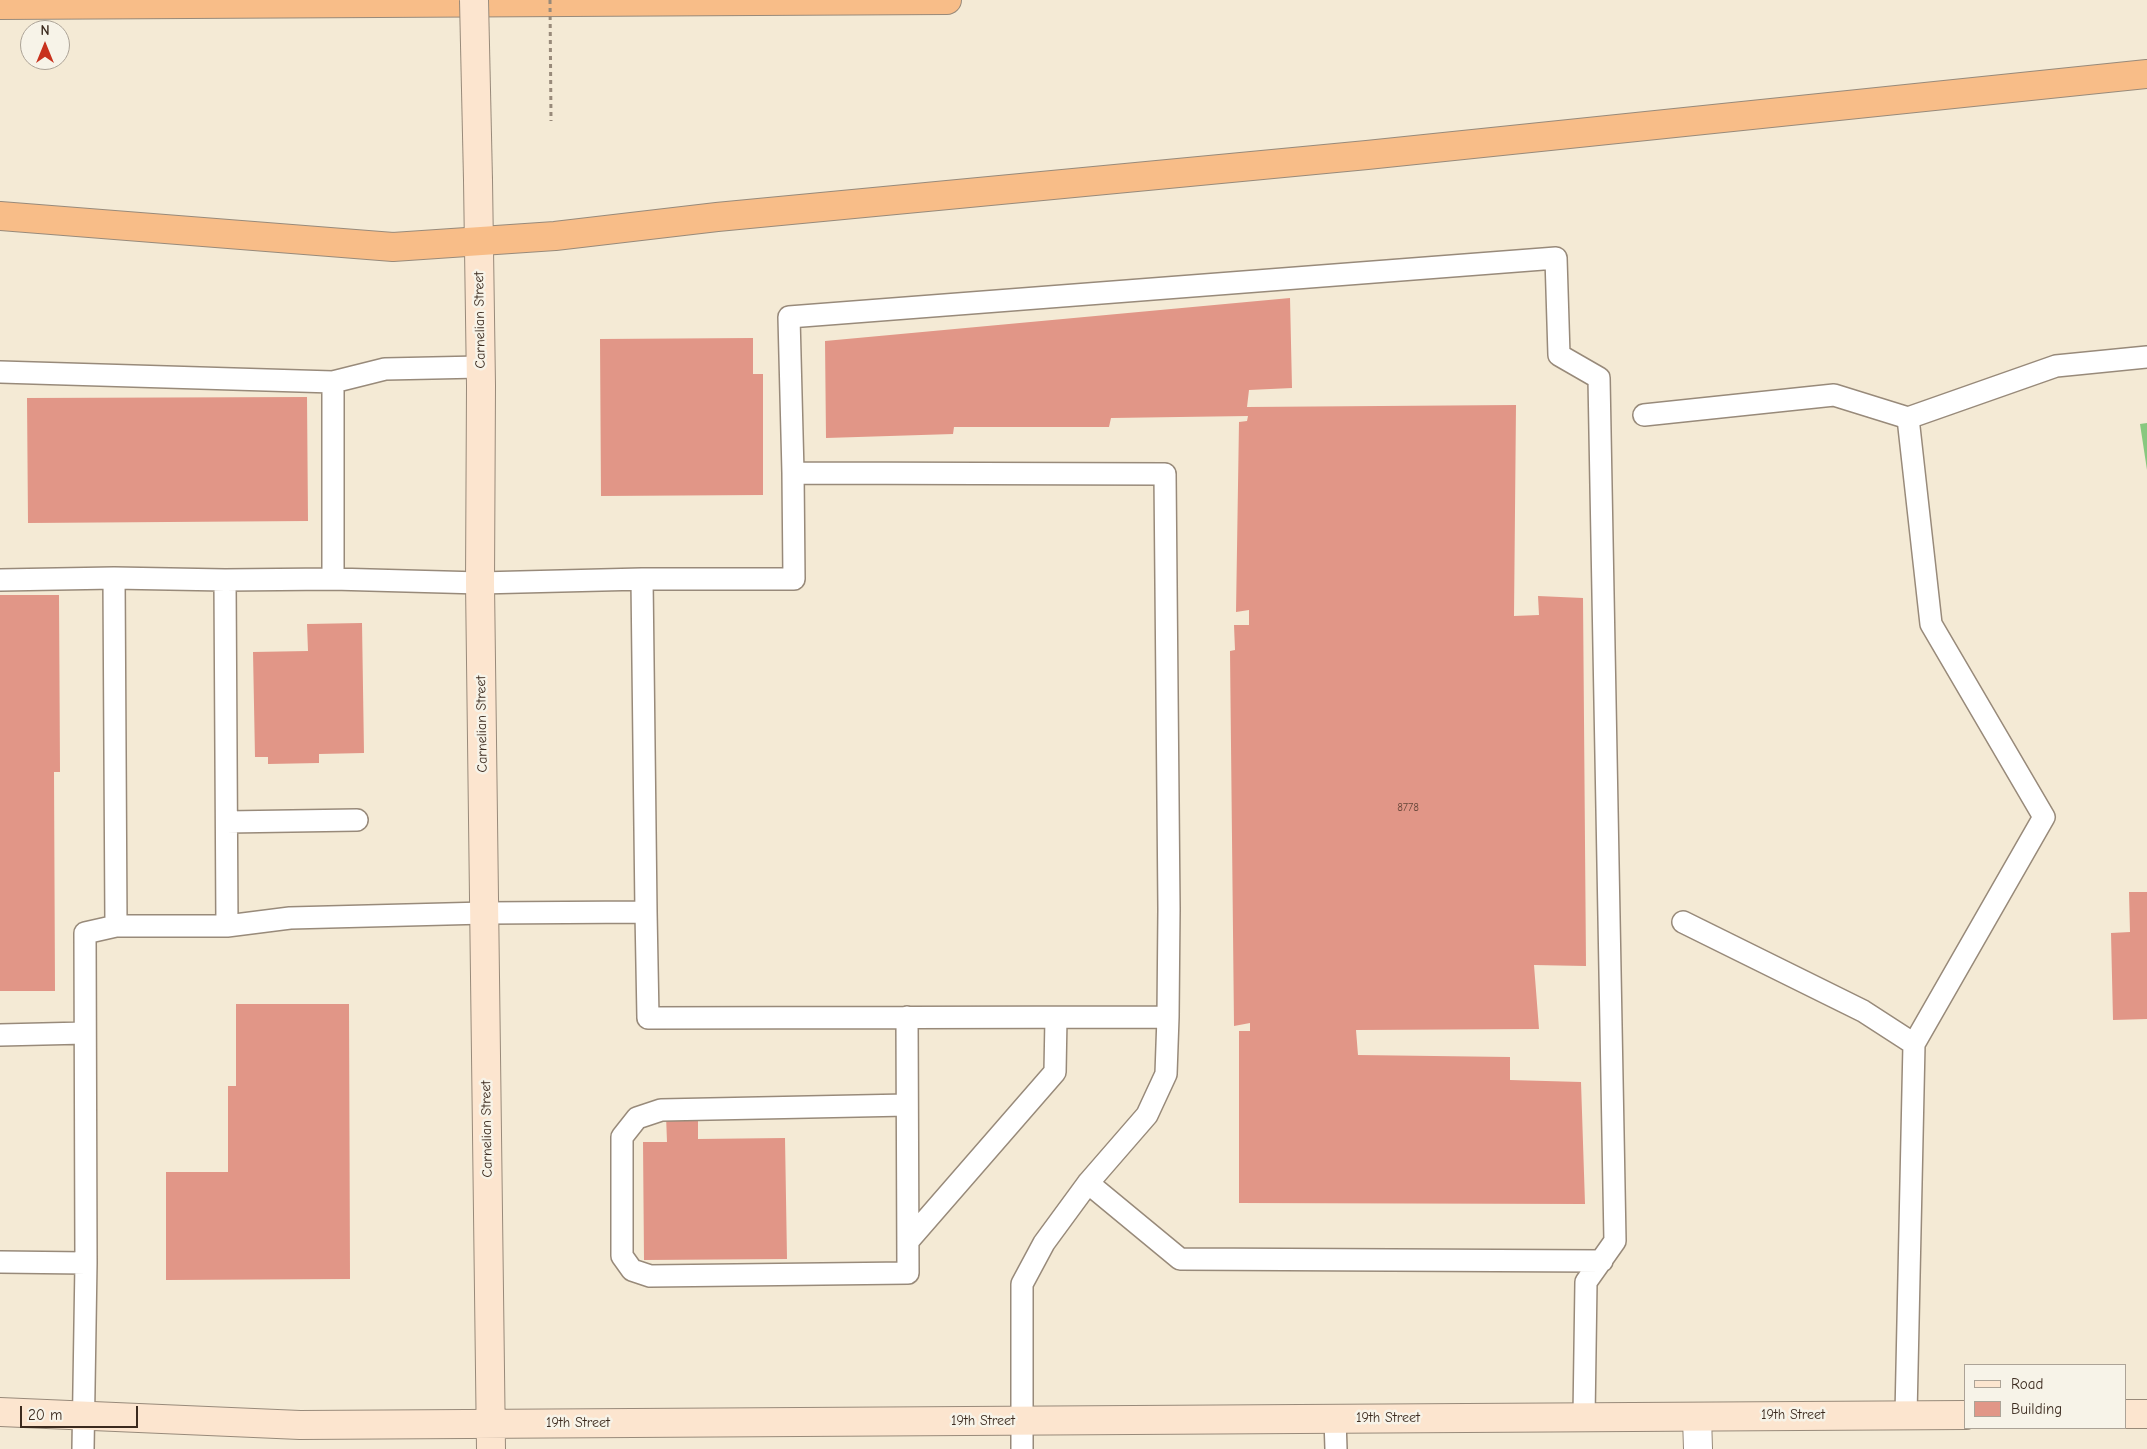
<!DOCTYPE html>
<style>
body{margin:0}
#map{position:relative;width:2147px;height:1449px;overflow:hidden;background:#f4ead5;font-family:"Comic Neue",sans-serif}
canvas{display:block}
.legend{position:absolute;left:1964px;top:1364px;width:162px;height:65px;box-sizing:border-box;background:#f7f3e8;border:1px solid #aca397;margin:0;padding:6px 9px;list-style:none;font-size:15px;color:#3b2a1e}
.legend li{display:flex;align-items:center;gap:10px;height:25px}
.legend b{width:25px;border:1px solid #aca397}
.north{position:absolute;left:20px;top:20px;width:50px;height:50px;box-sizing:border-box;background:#f7f3e8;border:1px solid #aca397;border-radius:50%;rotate:0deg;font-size:14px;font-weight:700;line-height:20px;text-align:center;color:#3b2a1e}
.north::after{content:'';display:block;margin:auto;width:18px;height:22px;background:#c8321e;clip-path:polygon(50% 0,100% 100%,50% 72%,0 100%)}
.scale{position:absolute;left:20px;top:1406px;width:118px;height:22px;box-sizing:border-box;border:2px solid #3b2a1e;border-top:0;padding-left:6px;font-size:15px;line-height:18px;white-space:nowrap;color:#3b2a1e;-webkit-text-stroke:4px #f7f3e8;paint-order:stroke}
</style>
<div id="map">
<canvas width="2147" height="1449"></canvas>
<ul class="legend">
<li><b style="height:6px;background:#fce5cf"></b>Road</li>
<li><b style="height:14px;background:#e19687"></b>Building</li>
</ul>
<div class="north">N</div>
<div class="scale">20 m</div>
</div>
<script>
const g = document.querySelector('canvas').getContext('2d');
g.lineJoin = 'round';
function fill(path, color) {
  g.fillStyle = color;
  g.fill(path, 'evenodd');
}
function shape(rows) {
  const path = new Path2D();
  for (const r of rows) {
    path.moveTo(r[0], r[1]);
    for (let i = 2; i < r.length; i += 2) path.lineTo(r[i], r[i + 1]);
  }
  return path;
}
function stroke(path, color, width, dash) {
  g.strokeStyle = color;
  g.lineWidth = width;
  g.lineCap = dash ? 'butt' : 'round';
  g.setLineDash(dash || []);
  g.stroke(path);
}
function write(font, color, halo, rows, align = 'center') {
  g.font = font + ' "Comic Neue",sans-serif';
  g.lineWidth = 5;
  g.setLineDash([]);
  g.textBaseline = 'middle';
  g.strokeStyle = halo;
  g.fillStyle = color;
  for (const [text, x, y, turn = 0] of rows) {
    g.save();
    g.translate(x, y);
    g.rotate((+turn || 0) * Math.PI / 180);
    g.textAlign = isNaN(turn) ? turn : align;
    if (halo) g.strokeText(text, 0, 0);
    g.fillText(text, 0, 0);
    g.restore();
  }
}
fill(shape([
 [2147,423,2147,470,2140,424]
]), '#88c87f');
fill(shape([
 [1290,298,1292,388,1249,390,1247,407,1516,405,1514,616,1539,615,1538,596,1583,598,1586,966,1534,965,1539,1029,1356,1030,1358,1055,1510,1057,1510,1080,1581,1082,1585,1204,1239,1203,1239,1031,1250,1031,1250,1023,1234,1026,1230,651,1235,650,1234,625,1249,625,1249,610,1236,612,1239,422,1247,421,1248,416,1111,418,1109,427,954,427,953,434,826,438,825,341],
 [753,338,753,374,763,374,763,495,601,496,600,339],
 [307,397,308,521,28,523,27,398],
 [0,595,59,595,60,772,54,772,55,991,0,991],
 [362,623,364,753,319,754,319,763,268,764,268,757,255,757,253,652,308,651,307,624],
 [2129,892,2147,892,2147,1019,2113,1020,2111,933,2130,932],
 [236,1004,349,1004,350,1279,166,1280,166,1172,228,1172,228,1086,236,1086],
 [698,1114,698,1139,785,1138,787,1259,644,1260,643,1142,667,1142,666,1115]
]), '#e19687');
const service = shape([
 [0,372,333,382,385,369,480,367],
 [333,382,333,579],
 [1644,415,1834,395,1908,418,2056,366,2147,357],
 [114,578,225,580,333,579,480,583,642,579,794,579,793,473],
 [642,579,646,912],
 [0,580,114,578,116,926,85,933,86,1263,83,1449],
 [225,580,227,926,290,918,485,913,646,912,648,1018,1168,1017,1169,909,1165,474,793,473,789,317,1556,258,1559,355,1599,378,1615,1241,1586,1282,1584,1417],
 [227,822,357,820],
 [1683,922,1863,1011,1914,1044],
 [116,926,227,926],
 [907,1017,908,1273,650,1276,632,1270,622,1256,622,1137,637,1118,661,1110,907,1105],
 [0,1035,85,1033],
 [1088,1183,1180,1259,1602,1261],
 [908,1241,1055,1072,1056,1018],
 [0,1262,86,1263],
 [1906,1415,1914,1044,2044,817,1931,624,1908,418],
 [1335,1419,1336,1449],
 [1022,1449,1022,1284,1044,1243,1088,1183,1147,1115,1166,1074,1168,1017]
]);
const minor = shape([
 [1697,1417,1698,1449]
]);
const secondary = shape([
 [478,180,481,386,480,583,491,1449],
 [0,1412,300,1425,1966,1415],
 [2126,1414,2147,1414]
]);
const motorway = shape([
 [0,5,947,0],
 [0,216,393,247,555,236,717,217,1367,155,2147,74]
]);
stroke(service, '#988a7a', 24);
stroke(minor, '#988a7a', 30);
stroke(secondary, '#988a7a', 30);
stroke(motorway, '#988a7a', 30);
stroke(service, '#fff', 21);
stroke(minor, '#fff', 28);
stroke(secondary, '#fce5cf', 28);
stroke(motorway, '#f8bd88', 28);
const secondaryBridge = shape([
 [474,0,478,180]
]);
stroke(secondaryBridge, '#988a7a', 30, []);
stroke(shape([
 [550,0,551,121]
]), '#988a7a', 3, [4, 4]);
stroke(secondaryBridge, '#fce5cf', 28);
write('11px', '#644538', null, [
 ["8778",1408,808]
]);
write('14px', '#3b2a1e', '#f7f3e8', [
 ["Carnelian Street",480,320,-91],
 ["Carnelian Street",482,724,-91],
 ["Carnelian Street",487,1129,-91],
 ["19th Street",1793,1415],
 ["19th Street",1388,1418],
 ["19th Street",983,1421],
 ["19th Street",578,1423]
]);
</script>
